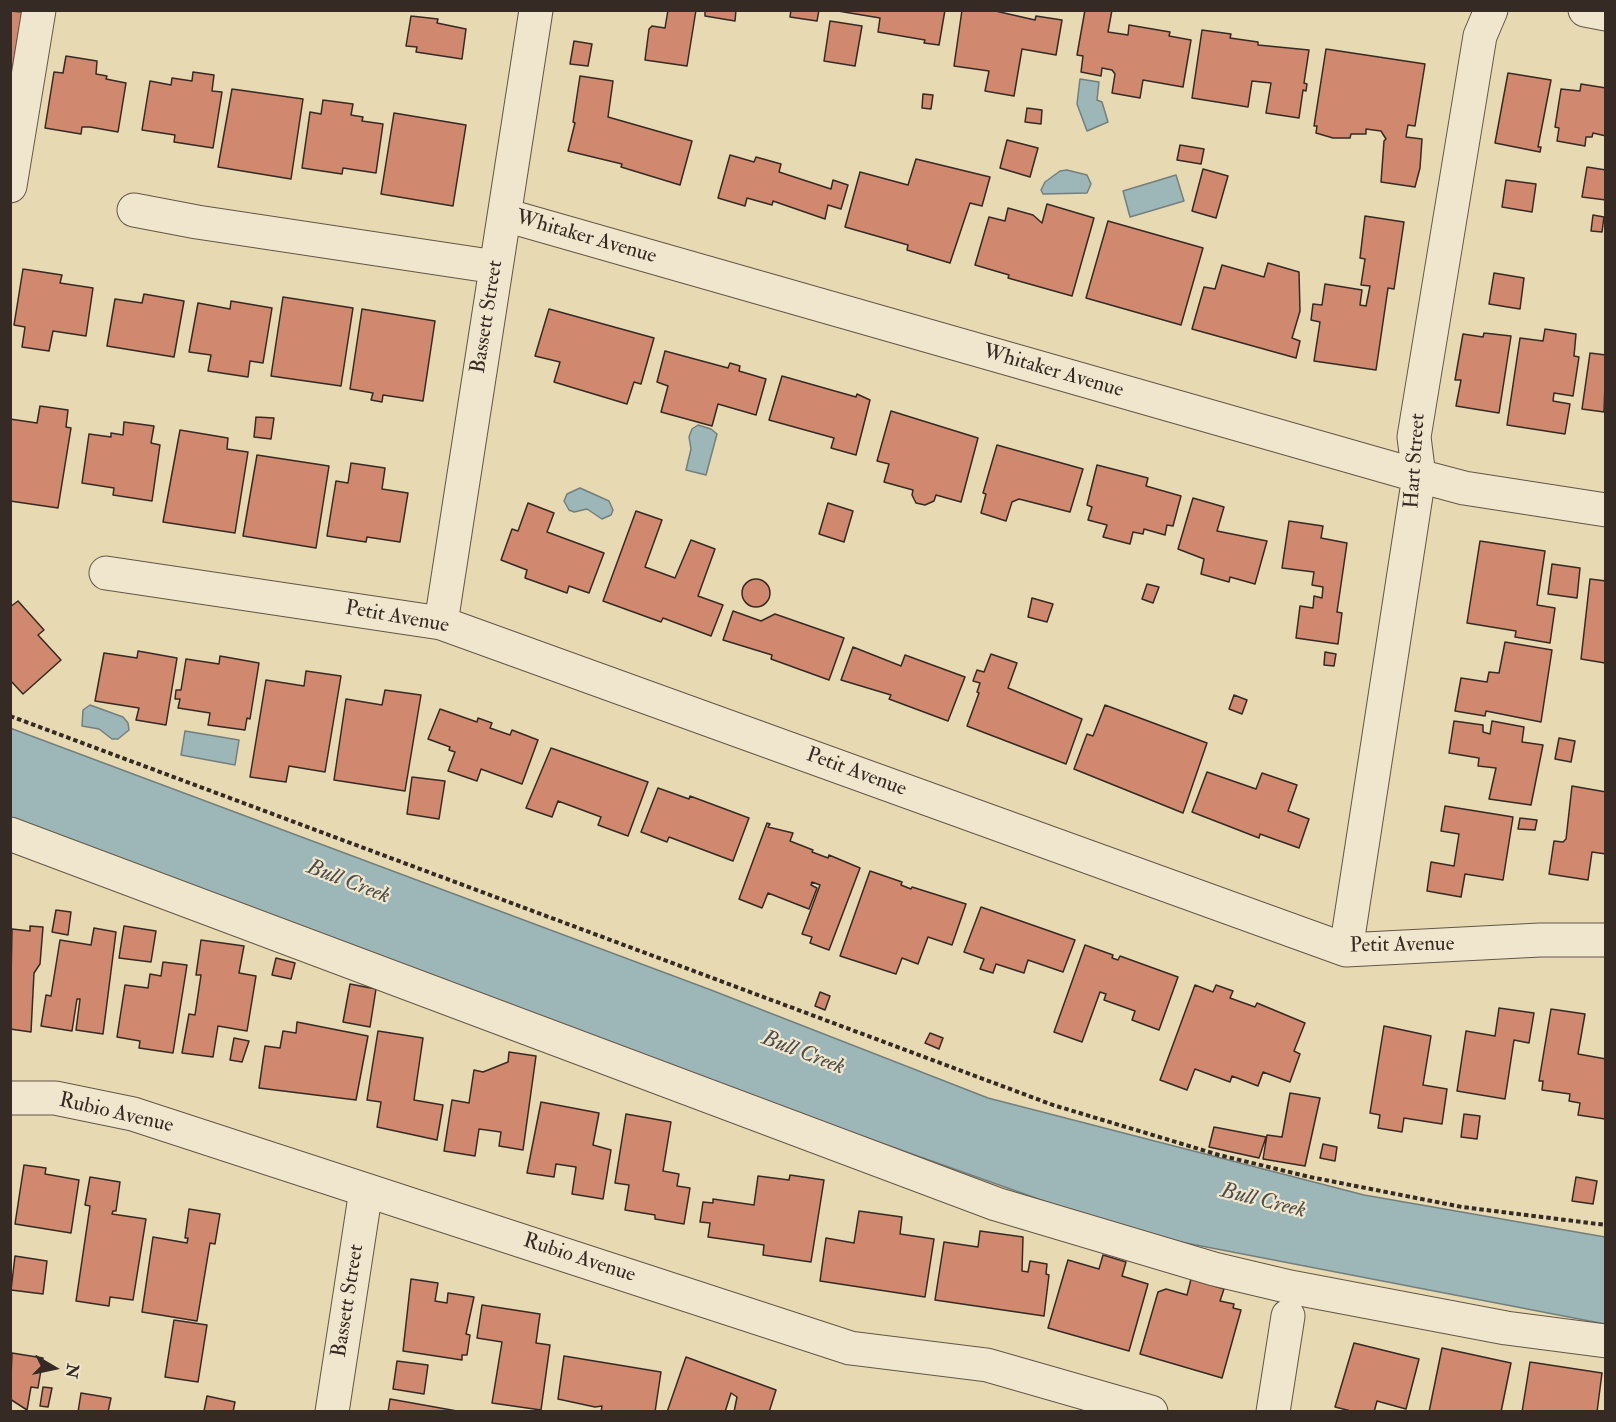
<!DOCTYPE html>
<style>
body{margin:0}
#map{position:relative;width:1616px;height:1422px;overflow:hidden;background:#e7d9b2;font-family:"IM FELL Double Pica",serif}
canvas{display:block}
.frame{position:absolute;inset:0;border:12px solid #352a24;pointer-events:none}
.north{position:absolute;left:24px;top:1338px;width:60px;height:60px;-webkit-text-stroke:4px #efe6cd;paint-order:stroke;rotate:99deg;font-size:16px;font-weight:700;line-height:24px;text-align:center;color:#352a24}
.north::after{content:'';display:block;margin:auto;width:21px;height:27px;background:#352a24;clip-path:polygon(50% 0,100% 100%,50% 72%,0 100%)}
</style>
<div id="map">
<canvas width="1616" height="1422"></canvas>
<div class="frame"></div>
<div class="north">N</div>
</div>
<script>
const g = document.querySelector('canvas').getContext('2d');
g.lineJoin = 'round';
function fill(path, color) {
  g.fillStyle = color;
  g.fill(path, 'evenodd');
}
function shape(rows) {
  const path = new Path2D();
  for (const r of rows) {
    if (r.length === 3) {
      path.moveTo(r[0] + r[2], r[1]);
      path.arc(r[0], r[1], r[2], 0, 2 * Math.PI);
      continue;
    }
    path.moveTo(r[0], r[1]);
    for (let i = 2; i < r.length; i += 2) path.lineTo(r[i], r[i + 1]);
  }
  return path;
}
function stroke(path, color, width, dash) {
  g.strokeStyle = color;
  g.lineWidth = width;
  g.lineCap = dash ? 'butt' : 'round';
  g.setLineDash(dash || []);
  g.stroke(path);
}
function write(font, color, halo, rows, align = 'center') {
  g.font = font + ' "IM FELL Double Pica",serif';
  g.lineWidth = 4.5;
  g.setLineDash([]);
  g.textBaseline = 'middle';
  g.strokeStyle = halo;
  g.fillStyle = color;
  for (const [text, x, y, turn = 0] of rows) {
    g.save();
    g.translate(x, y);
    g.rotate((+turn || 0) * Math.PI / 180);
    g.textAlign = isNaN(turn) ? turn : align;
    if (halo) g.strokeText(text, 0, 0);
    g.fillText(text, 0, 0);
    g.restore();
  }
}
const water = shape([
 [1080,79,1099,82,1097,100,1102,102,1108,122,1087,131,1077,104,1080,79],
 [1067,170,1087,175,1091,184,1087,193,1043,194,1041,190,1045,182,1060,171,1067,170],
 [1176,175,1184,201,1130,217,1123,191,1176,175],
 [698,425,711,429,717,434,706,475,686,470,691,449,689,437,692,429,698,425],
 [580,488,609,501,613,510,611,515,602,519,587,509,574,512,569,510,564,501,567,494,580,488],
 [90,705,123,717,128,723,129,730,118,739,112,739,99,729,82,726,83,710,90,705],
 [10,728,711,990,988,1098,1364,1195,1605,1237,1605,1324,1134,1233,808,1117,11,824,10,728],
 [185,731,239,740,235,765,181,755,185,731]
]);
fill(water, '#9db7b9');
stroke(water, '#737f7d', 1.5);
const building = shape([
 [668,10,696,10,687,66,645,60,649,29,652,26,665,28,668,10],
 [705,10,736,10,735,21,705,16,705,10],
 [791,10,819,10,817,21,790,17,791,10],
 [832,10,945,10,939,45,924,43,925,40,878,32,880,18,832,10],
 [962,10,991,10,1035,20,1036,16,1062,20,1056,55,1022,49,1014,96,985,91,989,71,954,66,962,10],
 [1085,10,1112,10,1108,32,1128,35,1129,25,1170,32,1169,36,1191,40,1183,87,1143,80,1140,98,1112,93,1115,74,1112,70,1102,68,1101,76,1081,72,1083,56,1077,55,1085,10],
 [10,11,22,12,10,85,10,11],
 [411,16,438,19,437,23,466,29,462,59,416,52,417,47,406,46,411,16],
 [830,21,862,26,855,66,824,61,830,21],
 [1202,30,1231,34,1230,38,1258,42,1258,45,1309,50,1304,83,1307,84,1306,91,1303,90,1299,118,1266,113,1271,83,1252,81,1248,107,1192,98,1202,30],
 [574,41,592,44,588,66,570,64,574,41],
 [1326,49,1425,64,1415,126,1408,125,1406,137,1422,139,1420,168,1415,187,1381,182,1384,141,1386,139,1381,131,1366,129,1366,134,1351,134,1350,138,1333,138,1316,133,1317,126,1314,126,1326,49],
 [66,56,97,61,96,74,107,76,106,79,126,83,118,132,90,127,82,127,81,134,45,128,54,72,63,73,66,56],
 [193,72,214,75,212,91,222,92,213,148,174,142,175,135,142,130,150,81,171,85,172,78,192,81,193,72],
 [1508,73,1551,80,1538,147,1541,147,1540,152,1495,143,1508,73],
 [580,76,613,81,608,117,692,141,680,185,621,167,622,164,568,151,575,123,573,122,580,76],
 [1581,84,1606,88,1606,136,1593,133,1592,137,1586,137,1585,146,1557,141,1559,128,1555,127,1561,89,1580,91,1581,84],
 [232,89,303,99,291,179,218,167,232,89],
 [923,94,933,95,931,109,922,108,923,94],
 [323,100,353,104,351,115,363,117,362,121,383,124,376,173,343,168,342,174,302,168,310,112,321,114,323,100],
 [1027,108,1042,110,1041,124,1025,122,1027,108],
 [394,113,466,125,453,206,381,194,394,113],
 [1007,140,1038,148,1030,177,1000,168,1007,140],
 [1180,145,1204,149,1201,164,1177,160,1180,145],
 [730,155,754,162,756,157,781,164,779,172,831,189,833,180,848,185,841,209,828,205,825,219,773,201,772,205,747,198,745,206,718,198,730,155],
 [916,159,990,177,982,206,970,203,950,263,907,250,908,245,845,227,860,172,908,185,916,159],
 [1587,167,1606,170,1606,200,1582,197,1587,167],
 [1203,169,1228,176,1216,218,1192,211,1203,169],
 [1506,180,1536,184,1532,212,1502,207,1506,180],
 [1047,204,1094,218,1072,296,1008,278,1009,275,975,265,989,217,1005,221,1008,208,1033,215,1042,223,1047,204],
 [1593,215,1604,217,1602,232,1591,231,1593,215],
 [1365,216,1404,222,1394,289,1388,288,1376,370,1314,361,1320,322,1311,320,1313,304,1322,305,1325,284,1362,290,1360,305,1366,306,1370,286,1361,285,1365,259,1360,258,1365,216],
 [1108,221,1203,248,1181,325,1086,298,1108,221],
 [1268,263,1299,272,1300,311,1292,338,1300,341,1296,358,1192,329,1204,287,1215,289,1222,265,1264,277,1268,263],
 [23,269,62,275,60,283,93,288,86,336,53,331,49,351,22,347,25,327,14,325,23,269],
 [1494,273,1524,278,1520,309,1489,304,1494,273],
 [144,294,184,301,174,357,107,346,115,299,142,303,144,294],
 [283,297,353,308,341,386,271,376,283,297],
 [231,301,272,308,263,363,250,361,248,377,208,371,211,355,189,352,198,303,230,309,231,301],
 [362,309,435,321,423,401,383,395,382,402,371,400,373,393,350,389,362,309],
 [549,309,654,338,641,384,634,382,627,404,554,382,560,362,535,356,549,309],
 [1545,329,1576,334,1574,356,1579,357,1573,396,1554,393,1553,401,1570,404,1565,434,1507,425,1520,338,1543,341,1545,329],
 [1484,333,1511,336,1499,413,1456,406,1461,380,1455,380,1463,334,1483,337,1484,333],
 [665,351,728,368,730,363,740,366,739,371,766,379,756,415,718,404,712,426,661,412,668,386,657,382,665,351],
 [1590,353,1606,355,1604,412,1582,409,1590,353],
 [782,376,856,397,857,394,870,400,856,455,831,448,834,438,769,420,782,376],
 [40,406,68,410,66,427,71,428,58,508,10,501,10,419,37,423,40,406],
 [891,411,978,438,961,502,936,495,934,501,925,505,916,503,912,495,913,490,884,482,889,464,877,461,891,411],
 [256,417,274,418,271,439,254,437,256,417],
 [124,422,154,426,151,443,160,445,152,501,113,495,114,488,82,483,89,434,111,437,111,433,123,435,124,422],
 [180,430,228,438,227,449,248,452,235,533,163,522,180,430],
 [997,445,1083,469,1070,512,1019,499,1012,502,1006,521,981,513,986,494,983,493,997,445],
 [257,455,329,466,316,548,243,536,257,455],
 [351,463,385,468,382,489,408,493,400,542,367,537,366,542,327,536,336,481,348,483,351,463],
 [1097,465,1148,478,1146,486,1181,496,1173,526,1167,525,1165,535,1144,529,1143,534,1133,532,1130,544,1103,537,1107,525,1088,520,1092,507,1087,505,1097,465],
 [1193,498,1224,507,1217,531,1267,541,1255,584,1230,577,1229,582,1201,574,1204,559,1178,549,1193,498],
 [528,503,554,513,547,532,604,553,589,593,569,586,567,593,525,578,527,570,501,560,512,529,518,531,528,503],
 [828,503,853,511,844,542,819,534,828,503],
 [636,511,662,520,645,567,675,578,691,540,715,549,698,596,723,605,711,636,663,618,661,622,603,601,636,511],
 [1289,521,1323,526,1321,538,1347,543,1337,612,1342,613,1338,644,1296,638,1300,606,1313,608,1314,596,1322,598,1323,587,1312,585,1314,572,1282,568,1289,521],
 [1480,541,1545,551,1537,605,1555,608,1550,643,1515,637,1516,631,1467,623,1480,541],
 [1552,564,1580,568,1577,598,1548,594,1552,564],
 [1590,579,1606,581,1605,663,1581,659,1590,579],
 [756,593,14],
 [1147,584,1159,587,1153,603,1142,599,1147,584],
 [1032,598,1053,604,1047,622,1028,617,1032,598],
 [18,601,44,630,38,635,61,660,23,694,10,680,10,607,18,601],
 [733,611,761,621,775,614,844,638,829,680,771,659,772,655,723,640,733,611],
 [1505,642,1552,650,1541,722,1486,711,1485,716,1455,711,1461,678,1487,682,1489,672,1499,673,1505,642],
 [853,647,901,666,905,655,965,677,948,721,889,699,891,695,841,680,853,647],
 [138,651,177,658,166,725,136,720,139,708,95,701,104,653,137,658,138,651],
 [1325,652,1336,654,1334,666,1324,665,1325,652],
 [991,654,1017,663,1008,688,1082,719,1066,764,967,726,979,693,977,692,980,683,973,681,977,670,984,672,991,654],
 [220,656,259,663,250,719,247,718,245,730,208,725,210,713,178,708,180,699,175,699,176,690,181,690,186,659,219,664,220,656],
 [306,671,341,676,325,772,289,766,286,782,250,777,266,680,304,686,306,671],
 [385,690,421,695,405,791,334,780,346,699,382,705,385,690],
 [1234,695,1247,700,1242,714,1229,709,1234,695],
 [1105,705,1207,743,1183,813,1074,769,1087,734,1093,736,1105,705],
 [440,709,477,722,478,718,492,723,490,728,510,735,512,730,538,740,522,784,481,769,477,781,448,771,455,752,449,750,450,747,428,739,440,709],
 [1454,721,1483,725,1483,732,1490,734,1492,721,1524,727,1522,742,1543,745,1531,805,1489,799,1496,768,1478,766,1479,758,1449,753,1454,721],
 [1559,738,1575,741,1571,762,1555,759,1559,738],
 [551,748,648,782,628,836,598,825,601,817,558,801,552,817,526,808,551,748],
 [1207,772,1256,789,1262,773,1297,785,1288,811,1309,819,1299,848,1260,834,1259,838,1192,812,1207,772],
 [412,777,445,781,439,819,407,814,412,777],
 [1572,786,1606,792,1606,854,1592,852,1588,880,1549,874,1554,841,1563,842,1566,839,1572,786],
 [658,788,689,799,690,796,749,818,733,861,669,837,667,842,641,832,658,788],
 [1445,806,1513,817,1503,880,1465,874,1461,897,1427,891,1431,862,1454,866,1459,834,1441,831,1445,806],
 [1520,818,1537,820,1535,830,1518,829,1520,818],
 [767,823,770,824,768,827,793,833,790,841,813,850,812,852,828,858,829,855,860,868,829,950,810,943,812,937,802,934,820,885,812,882,811,885,817,888,809,909,768,893,762,908,739,899,767,823],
 [870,871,902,882,901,885,911,889,912,887,966,904,952,945,928,937,918,964,902,958,896,974,840,956,870,871],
 [981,907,1075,940,1063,972,1028,960,1024,973,996,964,993,973,980,969,984,959,964,952,981,907],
 [56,910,71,912,68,935,52,932,56,910],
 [30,926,43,927,40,964,34,973,31,1032,10,1029,12,929,30,931,30,926],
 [124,926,156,931,151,962,119,958,124,926],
 [94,928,116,932,103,1034,76,1030,80,999,77,999,72,1031,41,1026,46,995,51,996,60,940,91,945,94,928],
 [201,940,244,946,239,973,256,976,247,1031,218,1026,213,1057,182,1053,189,1014,195,1015,201,975,196,975,201,940],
 [1085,945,1113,955,1112,958,1118,960,1120,956,1178,977,1159,1030,1132,1020,1135,1011,1104,1000,1106,994,1100,992,1082,1042,1054,1032,1085,945],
 [276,958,295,963,291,979,272,975,276,958],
 [163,962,187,965,173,1053,139,1048,140,1041,117,1037,125,985,148,988,150,974,161,976,163,962],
 [350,984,376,989,370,1027,343,1022,350,984],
 [1195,985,1213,992,1216,985,1233,991,1230,998,1255,1007,1257,1003,1305,1023,1294,1051,1300,1054,1290,1082,1263,1072,1258,1086,1232,1076,1230,1082,1195,1069,1187,1090,1160,1080,1195,985],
 [820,992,830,996,825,1010,815,1006,820,992],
 [1499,1008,1534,1013,1529,1043,1514,1040,1505,1099,1457,1091,1466,1031,1495,1036,1499,1008],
 [1551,1009,1585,1014,1578,1054,1606,1059,1605,1119,1578,1115,1580,1103,1569,1101,1570,1094,1542,1090,1543,1081,1539,1081,1551,1009],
 [297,1022,368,1036,356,1100,259,1088,265,1046,280,1048,283,1031,296,1033,297,1022],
 [1384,1026,1431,1036,1423,1085,1447,1089,1442,1124,1404,1118,1402,1132,1378,1128,1380,1115,1370,1113,1384,1026],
 [378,1031,423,1038,414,1100,443,1105,437,1140,377,1127,381,1102,367,1100,378,1031],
 [930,1033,943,1038,939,1049,925,1043,930,1033],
 [234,1038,249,1041,242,1062,230,1060,234,1038],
 [509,1052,536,1056,523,1150,499,1146,501,1132,479,1129,475,1156,444,1151,452,1100,469,1103,474,1070,483,1072,508,1062,509,1052],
 [1290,1093,1320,1098,1305,1166,1263,1159,1267,1135,1282,1137,1290,1093],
 [541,1102,599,1113,593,1145,611,1150,603,1199,572,1194,576,1167,556,1164,554,1177,527,1173,541,1102],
 [626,1114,671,1122,663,1171,679,1174,677,1186,690,1188,684,1224,655,1219,655,1215,625,1210,629,1185,615,1183,626,1114],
 [1464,1114,1480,1116,1477,1139,1461,1137,1464,1114],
 [1214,1127,1266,1137,1259,1158,1209,1147,1214,1127],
 [1323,1144,1337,1147,1335,1161,1320,1158,1323,1144],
 [24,1165,46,1168,45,1174,79,1180,71,1233,15,1224,24,1165],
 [790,1175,824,1180,811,1262,763,1255,764,1245,708,1237,710,1223,700,1222,703,1202,713,1203,713,1199,754,1205,758,1176,789,1180,790,1175],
 [90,1177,120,1182,116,1211,113,1211,112,1214,146,1219,133,1300,110,1297,109,1306,76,1301,90,1206,85,1205,90,1177],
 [1576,1177,1597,1181,1593,1204,1572,1201,1576,1177],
 [189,1209,220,1214,215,1244,210,1243,197,1321,142,1312,153,1237,187,1243,188,1238,185,1238,189,1209],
 [859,1211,902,1217,900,1234,934,1239,925,1297,820,1281,826,1238,854,1243,859,1211],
 [980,1231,1023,1237,1022,1271,1028,1272,1030,1261,1047,1264,1046,1274,1049,1275,1044,1316,935,1300,944,1242,978,1247,980,1231],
 [1103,1255,1126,1262,1122,1276,1148,1284,1129,1351,1048,1328,1068,1260,1099,1269,1103,1255],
 [15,1256,47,1261,43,1294,11,1290,15,1256],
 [411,1279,438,1283,435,1301,447,1303,448,1293,474,1297,466,1334,470,1335,467,1355,462,1355,462,1360,403,1351,411,1279],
 [1191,1279,1224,1289,1220,1301,1234,1304,1233,1308,1241,1310,1222,1378,1140,1354,1158,1292,1166,1289,1187,1295,1191,1279],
 [482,1305,540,1314,536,1343,550,1345,541,1410,492,1403,502,1342,477,1338,482,1305],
 [174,1320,207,1325,198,1382,165,1377,174,1320],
 [1354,1343,1419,1359,1406,1409,1377,1401,1374,1412,1355,1412,1335,1407,1354,1343],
 [1442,1348,1511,1363,1501,1412,1429,1412,1442,1348],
 [12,1353,43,1358,38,1388,31,1387,27,1410,10,1399,12,1353],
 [564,1356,661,1372,655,1412,601,1412,602,1406,595,1407,558,1399,564,1356],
 [686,1357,776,1390,769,1412,734,1412,737,1397,731,1393,725,1412,667,1412,686,1357],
 [397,1361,428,1365,424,1394,393,1389,397,1361],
 [1530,1362,1602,1373,1597,1412,1522,1412,1530,1362],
 [43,1387,52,1388,48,1407,40,1406,43,1387],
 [81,1393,111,1398,108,1412,78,1412,81,1393],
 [207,1396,235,1402,233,1412,201,1412,204,1411,207,1396],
 [390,1399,457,1411,457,1412,388,1412,390,1399]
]);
fill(building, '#d0886e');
stroke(building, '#352a24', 1.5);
const minor = shape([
 [1585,10,1606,14],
 [10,186,39,10],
 [134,210,197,222,496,267],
 [505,215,1419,476,1464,488,1606,510],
 [106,573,441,623,1346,950,1540,940,1606,940],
 [441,623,536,10],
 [10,834,996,1204,1214,1269,1290,1287,1506,1328,1606,1341],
 [1346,950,1419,476,1414,437,1480,36,1491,10],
 [10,1098,55,1098,133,1114,850,1348,987,1365,1151,1412],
 [332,1412,366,1190],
 [1273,1412,1288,1316]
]);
stroke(minor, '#625648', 35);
stroke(shape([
 [10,716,1053,1105,1219,1155,1310,1177,1462,1207,1606,1225]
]), '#352a24', 4, [4.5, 3]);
stroke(minor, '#efe6cd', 33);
write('21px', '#352a24', '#efe6cd', [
 ["Whitaker Avenue",586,238,16],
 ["Bassett Street",488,317,-81],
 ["Whitaker Avenue",1053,372,16],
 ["Hart Street",1416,461,-86],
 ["Petit Avenue",397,618,10],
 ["Petit Avenue",856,773,20],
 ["Petit Avenue",1402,946,-1],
 ["Rubio Avenue",116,1114,13],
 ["Rubio Avenue",579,1259,18],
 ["Bassett Street",349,1301,-81]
]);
write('italic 22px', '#4f4d49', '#efe6cd', [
 ["Bull Creek",348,883,21],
 ["Bull Creek",803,1054,21],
 ["Bull Creek",1263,1202,14]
]);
</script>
